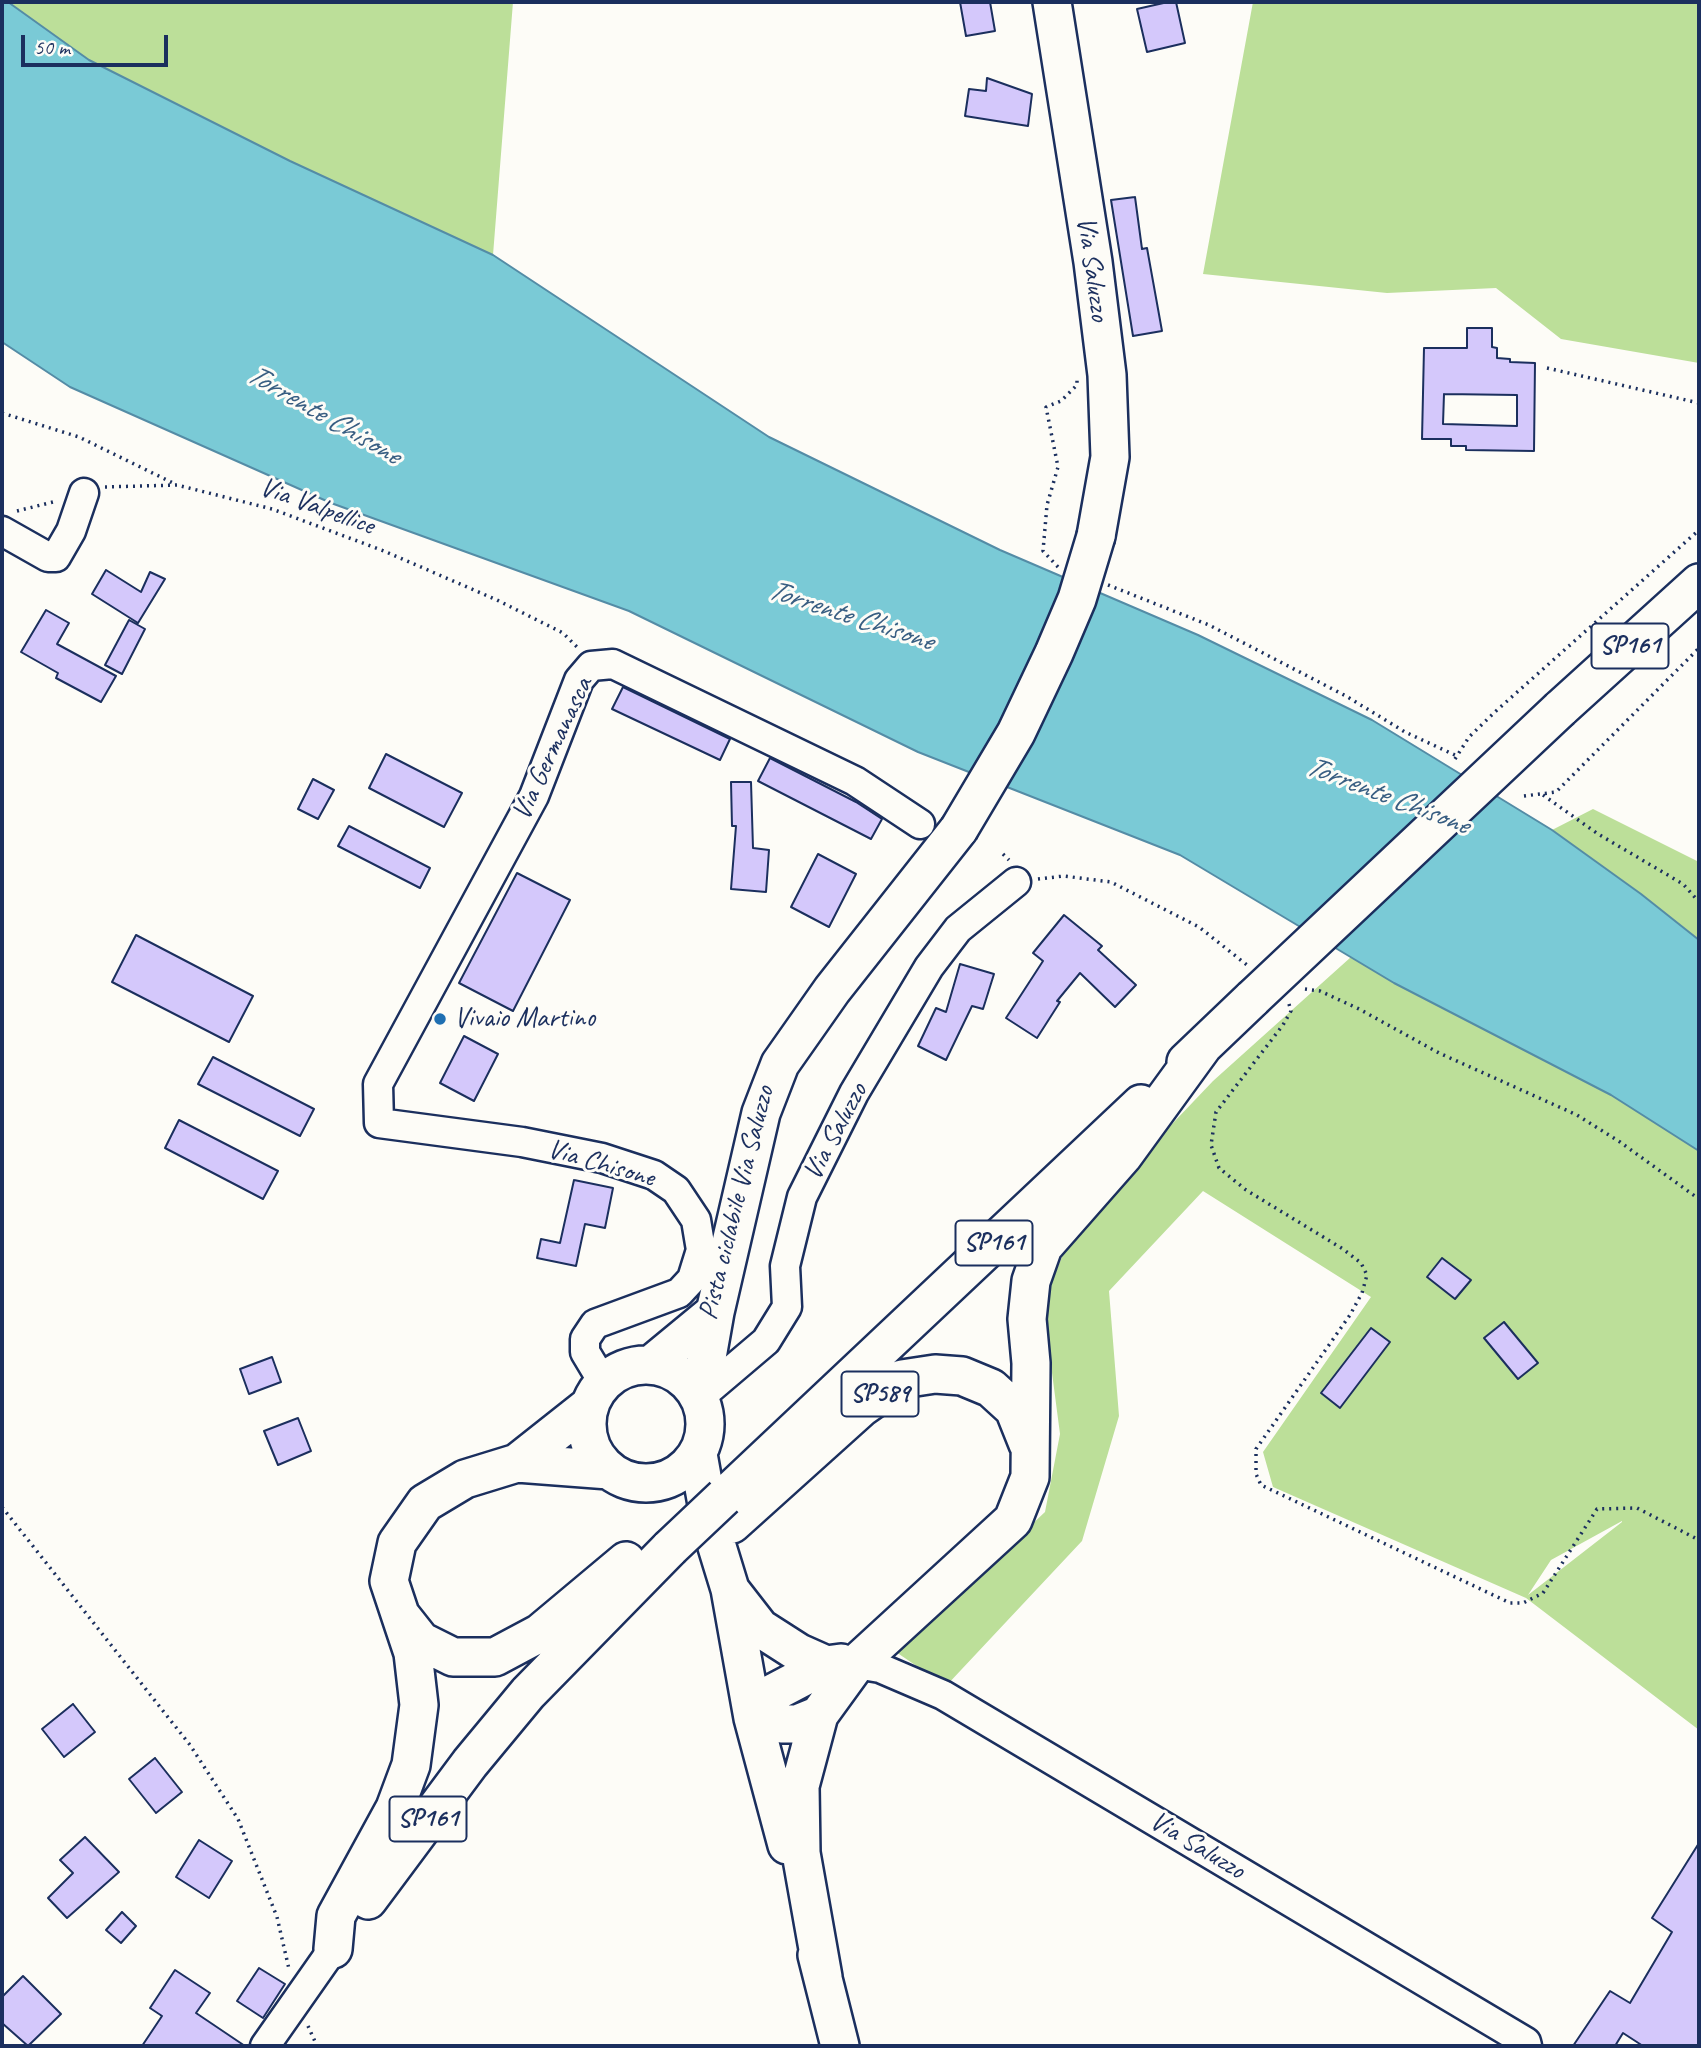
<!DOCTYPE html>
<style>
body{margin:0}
#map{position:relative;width:1701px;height:2048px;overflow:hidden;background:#fdfcf7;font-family:Caveat,sans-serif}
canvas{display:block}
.frame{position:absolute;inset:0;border:4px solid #1b2f5e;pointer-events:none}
.scale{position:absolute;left:21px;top:35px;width:147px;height:32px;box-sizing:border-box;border:4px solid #1b2f5e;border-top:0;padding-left:9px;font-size:21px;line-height:24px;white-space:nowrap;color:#1b2f5e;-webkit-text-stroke:5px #fdfcf7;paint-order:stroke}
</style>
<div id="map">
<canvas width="1701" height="2048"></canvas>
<div class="frame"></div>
<div class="scale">50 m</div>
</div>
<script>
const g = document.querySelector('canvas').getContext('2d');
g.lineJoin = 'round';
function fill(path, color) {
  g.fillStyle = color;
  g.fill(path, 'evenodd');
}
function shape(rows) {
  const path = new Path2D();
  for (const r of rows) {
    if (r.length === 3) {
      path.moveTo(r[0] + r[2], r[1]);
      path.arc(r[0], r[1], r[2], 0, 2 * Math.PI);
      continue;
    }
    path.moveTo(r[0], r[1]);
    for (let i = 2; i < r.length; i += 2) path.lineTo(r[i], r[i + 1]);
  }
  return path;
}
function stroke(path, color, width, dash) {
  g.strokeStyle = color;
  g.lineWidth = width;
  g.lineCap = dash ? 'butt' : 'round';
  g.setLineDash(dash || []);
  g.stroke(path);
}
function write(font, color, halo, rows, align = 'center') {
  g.font = font + ' Caveat,sans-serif';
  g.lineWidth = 6;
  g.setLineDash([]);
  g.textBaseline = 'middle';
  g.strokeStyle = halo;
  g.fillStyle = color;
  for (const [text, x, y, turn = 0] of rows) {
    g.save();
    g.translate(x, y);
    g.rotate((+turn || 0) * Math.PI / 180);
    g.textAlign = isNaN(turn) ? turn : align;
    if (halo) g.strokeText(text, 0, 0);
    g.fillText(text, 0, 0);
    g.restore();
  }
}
fill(shape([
 [8,2,513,2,493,255,290,161,89,60],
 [1253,2,1699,2,1699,363,1561,339,1496,288,1387,293,1203,274],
 [1593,809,1699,862,1699,940,1641,894,1552,830],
 [1351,957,1394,983,1611,1095,1699,1151,1699,1730,1526,1598,1273,1487,1263,1452,1371,1297,1203,1191,1109,1291,1119,1416,1082,1541,946,1686,896,1652,1045,1512,1060,1434,1043,1304,1074,1227,1213,1081],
 [1622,1521,1622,1522,1528,1595,1551,1560]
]), '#bcdf99');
const water = shape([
 [2,2,8,2,89,60,290,161,493,255,769,437,1000,550,1198,635,1372,720,1552,830,1641,894,1699,940,1699,1151,1611,1095,1394,983,1180,855,918,752,629,611,331,503,70,387,2,342,2,2]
]);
fill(water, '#7acad6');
stroke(water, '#548ca6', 2);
const building = shape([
 [960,2,990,2,995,31,966,36,960,2],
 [1168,2,1176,2,1185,43,1147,52,1137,9,1168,2],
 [987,78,1032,94,1028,126,965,116,969,89,986,91,987,78],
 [1135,197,1142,249,1147,248,1162,331,1133,336,1111,200,1135,197],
 [1467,328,1492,328,1492,347,1497,348,1497,358,1510,359,1510,362,1535,363,1534,451,1466,450,1466,446,1451,446,1451,439,1422,439,1424,348,1467,348,1467,328],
 [1444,394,1517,395,1517,426,1443,424,1444,394],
 [106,570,141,592,150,572,165,579,138,623,92,594,106,570],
 [46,610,69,623,57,644,116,676,101,702,56,678,58,673,21,652,46,610],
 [129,620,145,629,122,674,105,665,129,620],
 [623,687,730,739,720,760,612,709,623,687],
 [386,754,462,793,444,827,369,788,386,754],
 [770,758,856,802,882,819,871,839,758,781,770,758],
 [313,779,334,790,318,819,298,809,313,779],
 [731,782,751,782,753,848,769,850,766,892,731,889,736,826,732,826,731,782],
 [349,826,430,868,420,888,338,846,349,826],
 [818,854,856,874,829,927,791,907,818,854],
 [517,873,570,900,513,1011,459,983,517,873],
 [1064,915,1102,946,1098,950,1136,985,1115,1007,1080,973,1057,1001,1060,1002,1037,1038,1006,1018,1043,961,1033,953,1064,915],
 [136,935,253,996,229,1042,112,982,136,935],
 [960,964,994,974,983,1009,972,1006,946,1060,918,1046,936,1008,946,1012,960,964],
 [464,1036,498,1054,474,1101,440,1083,464,1036],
 [213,1057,314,1109,300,1136,198,1084,213,1057],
 [179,1120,278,1171,263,1199,165,1148,179,1120],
 [574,1180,613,1188,605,1228,585,1224,576,1266,537,1258,541,1239,560,1243,574,1180],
 [1442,1258,1471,1280,1455,1299,1427,1277,1442,1258],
 [1504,1322,1538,1363,1518,1379,1484,1338,1504,1322],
 [1371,1328,1390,1342,1340,1408,1321,1393,1371,1328],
 [272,1357,281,1382,249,1394,240,1369,272,1357],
 [298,1418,311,1451,278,1465,264,1431,298,1418],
 [73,1704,95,1732,64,1757,42,1729,73,1704],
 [155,1758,182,1792,156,1813,129,1779,155,1758],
 [85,1837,119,1872,67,1918,48,1898,73,1873,60,1860,85,1837],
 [199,1840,232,1861,209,1898,176,1877,199,1840],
 [1699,1843,1699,2046,1643,2046,1623,2033,1615,2046,1573,2046,1610,1991,1630,2003,1672,1932,1652,1918,1699,1843],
 [122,1912,136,1926,121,1943,106,1930,122,1912],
 [259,1968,285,1984,263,2018,237,2001,259,1968],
 [175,1970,210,1993,196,2013,245,2046,142,2046,162,2016,150,2008,175,1970],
 [23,1976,61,2014,28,2046,2,2023,2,1997,23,1976]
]);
fill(building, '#d4c8fb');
stroke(building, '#1b2f5e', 2);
const minor = shape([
 [2,531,48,557,56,557,71,531,84,493],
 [603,1382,585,1352,585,1339,595,1324,679,1293,692,1279,701,1250,696,1220,676,1190,654,1175,602,1158,522,1142,379,1123,378,1084,534,796,579,680,591,666,613,664,855,781,920,824],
 [700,1397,766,1341,787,1307,785,1266,802,1197,854,1093,929,967,958,929,1016,882],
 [856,1664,880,1668,943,1695,1526,2042,1527,2046],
 [265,2046,333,1949]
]);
const major = shape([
 [1052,2,1093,262,1107,375,1110,457,1096,536],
 [1560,709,1699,583],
 [1186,1062,1253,998],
 [652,1364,715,1312],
 [646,1424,59],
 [700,1397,715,1312,761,1113,780,1064,832,990,959,829],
 [698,1454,711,1527,730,1589,753,1718,787,1845],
 [517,1463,589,1406],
 [724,1497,1141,1104],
 [732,1524,862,1407,902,1379,935,1374,962,1376,991,1388,1014,1409,1028,1444],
 [732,1592,760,1628,799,1653,826,1665],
 [402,1617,421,1641,453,1657,495,1657,540,1633,626,1561],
 [753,1718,771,1694,826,1665,841,1663],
 [753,1718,781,1724,797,1724,819,1715],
 [368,1900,470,1763,528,1693,670,1548],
 [333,1949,336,1916,395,1808,411,1765,419,1705,413,1653,389,1581,397,1543,425,1503,465,1479,517,1463,609,1470],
 [817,1955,840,2046],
 [823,1977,801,1853,800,1786,819,1715,856,1664,1013,1520,1030,1477,1031,1363,1027,1319,1031,1281,1043,1247,1123,1156,1203,1046]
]);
stroke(minor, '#1b2f5e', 33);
stroke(major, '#1b2f5e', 42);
stroke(shape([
 [1547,368,1699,403],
 [2,413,79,437,175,484],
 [105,487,177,485,272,509,384,551,497,600,563,633,577,647],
 [17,511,57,501],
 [1058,567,1043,551,1047,505,1058,467,1046,407,1061,401,1077,385,1077,380],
 [1108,585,1209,625,1346,696,1405,732,1457,756],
 [1455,759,1469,737,1496,711,1699,530],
 [1543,795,1598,834,1683,884,1699,902],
 [1524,796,1556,792,1699,648],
 [1003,854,1009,860],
 [1038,879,1064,876,1111,882,1199,927,1247,965],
 [1305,989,1320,991,1359,1009,1439,1053,1577,1115,1620,1142,1699,1199],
 [1289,1004,1291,1011,1283,1025,1216,1112,1211,1145,1219,1168,1246,1190,1343,1249,1361,1263,1367,1275,1362,1293,1350,1315,1256,1449,1256,1474,1261,1485,1510,1603,1523,1603,1543,1593,1597,1509,1637,1508,1699,1540],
 [2,1507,190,1745,238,1819,277,1917,289,1969],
 [308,2026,317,2046]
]), '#1b2f5e', 3.5, [2, 5]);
stroke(minor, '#fdfcf7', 28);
stroke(major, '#fdfcf7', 37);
const majorBridge = shape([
 [959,829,1016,733,1054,653,1077,599,1096,536],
 [1253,998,1560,709],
 [670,1548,724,1497]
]);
stroke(majorBridge, '#1b2f5e', 42, []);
stroke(majorBridge, '#fdfcf7', 37);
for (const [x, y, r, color] of [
 [440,1019,7,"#1f6fb2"]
]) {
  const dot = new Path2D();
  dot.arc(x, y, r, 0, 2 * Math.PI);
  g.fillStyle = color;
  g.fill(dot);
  stroke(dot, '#fdfcf7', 2.5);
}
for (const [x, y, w] of [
 [1630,646,77],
 [994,1243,77],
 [880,1394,77],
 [428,1819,77]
]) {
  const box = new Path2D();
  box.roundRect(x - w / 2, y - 22.5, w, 45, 5);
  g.fillStyle = '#fdfcf7';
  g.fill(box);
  stroke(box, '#1b2f5e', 2);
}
write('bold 26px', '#1b2f5e', null, [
 ["SP161",1630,646],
 ["SP161",994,1243],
 ["SP589",880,1394],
 ["SP161",428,1819]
]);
write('28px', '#1b2f5e', '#fdfcf7', [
 ["Via Saluzzo",1092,269,82],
 ["Via Valpellice",317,507,20],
 ["Via Germanasca",553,749,-65],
 ["Via Saluzzo",836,1132,-62],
 ["Via Chisone",601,1164,16],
 ["Pista ciclabile Via Saluzzo",737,1203,-76],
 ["Via Saluzzo",1197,1846,31]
]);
write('28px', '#1b2f5e', '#fdfcf7', [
 ["Vivaio Martino",454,1019]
], 'left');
write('italic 30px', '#385e82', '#fdfcf7', [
 ["Torrente Chisone",323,415,30],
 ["Torrente Chisone",850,616,18],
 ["Torrente Chisone",1387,796,21]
]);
</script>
